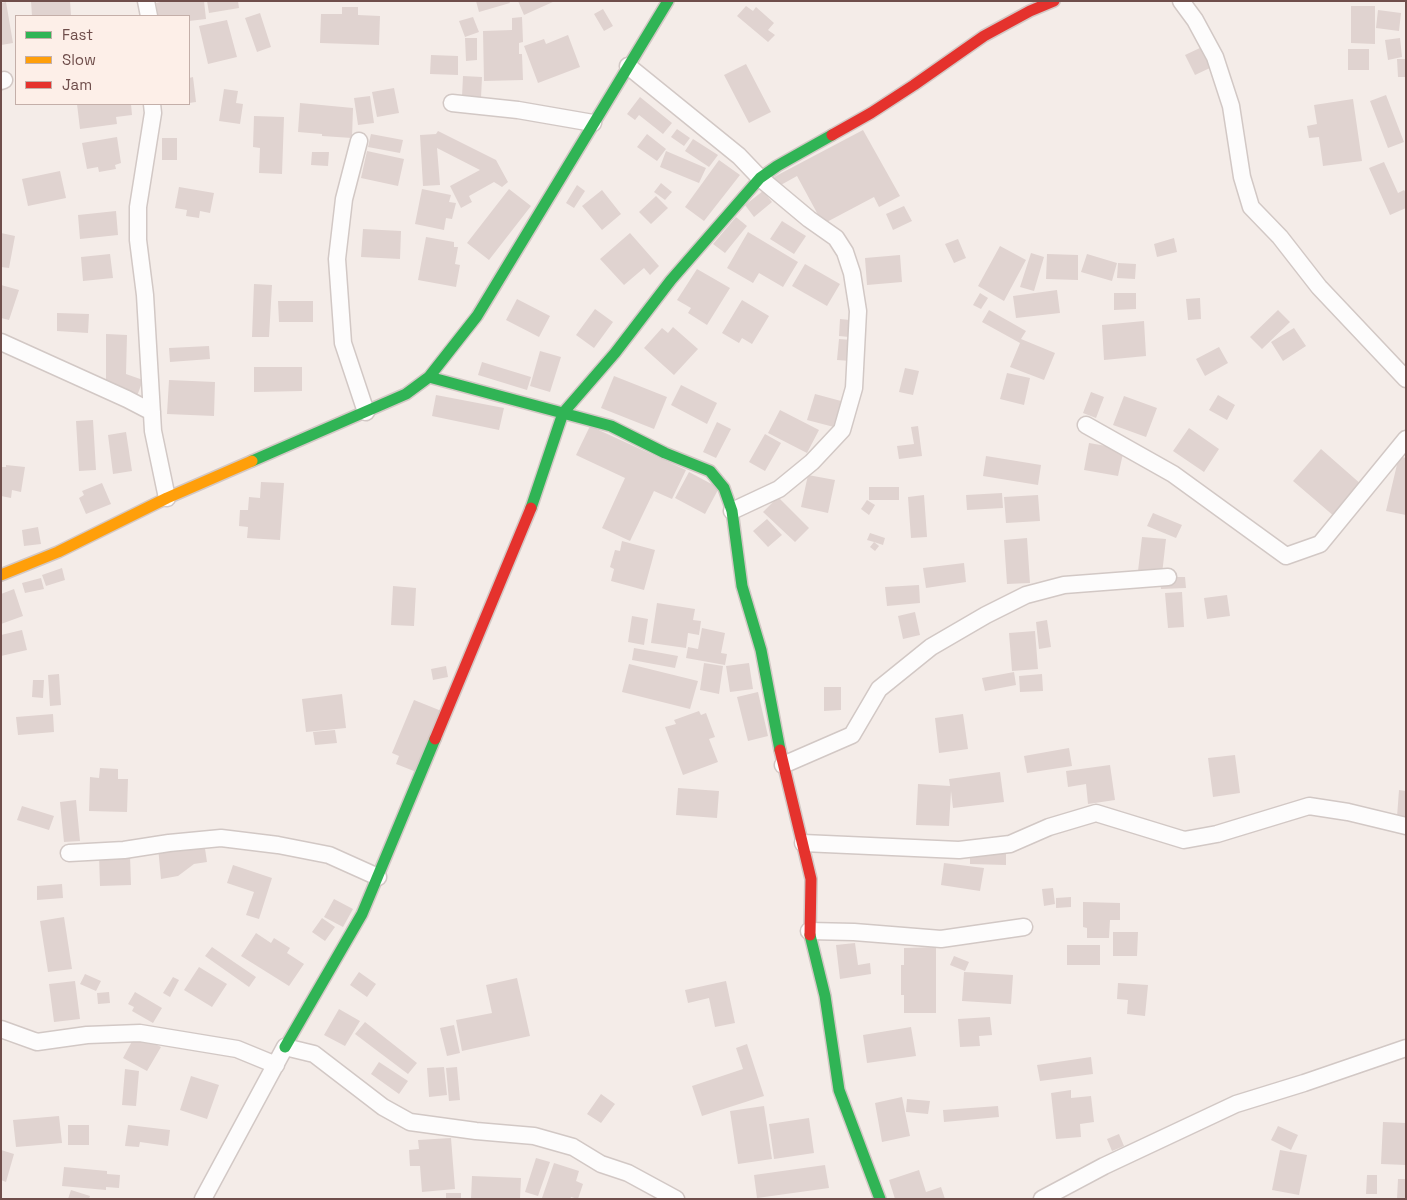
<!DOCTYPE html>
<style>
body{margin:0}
#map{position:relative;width:1407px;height:1200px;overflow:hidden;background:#f4ece8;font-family:"Space Grotesk",sans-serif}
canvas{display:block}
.frame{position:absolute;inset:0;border:2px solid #6f4e4b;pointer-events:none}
.legend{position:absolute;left:15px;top:15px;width:175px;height:90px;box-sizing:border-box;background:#fdefe8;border:1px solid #c4afa9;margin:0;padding:6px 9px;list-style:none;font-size:15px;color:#6f4e4b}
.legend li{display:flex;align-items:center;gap:10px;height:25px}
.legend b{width:25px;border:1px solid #c4afa9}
</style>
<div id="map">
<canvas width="1407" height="1200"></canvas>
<div class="frame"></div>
<ul class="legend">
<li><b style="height:6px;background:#30b455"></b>Fast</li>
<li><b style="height:6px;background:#ff9f0a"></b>Slow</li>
<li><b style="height:6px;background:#e5322d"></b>Jam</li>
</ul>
</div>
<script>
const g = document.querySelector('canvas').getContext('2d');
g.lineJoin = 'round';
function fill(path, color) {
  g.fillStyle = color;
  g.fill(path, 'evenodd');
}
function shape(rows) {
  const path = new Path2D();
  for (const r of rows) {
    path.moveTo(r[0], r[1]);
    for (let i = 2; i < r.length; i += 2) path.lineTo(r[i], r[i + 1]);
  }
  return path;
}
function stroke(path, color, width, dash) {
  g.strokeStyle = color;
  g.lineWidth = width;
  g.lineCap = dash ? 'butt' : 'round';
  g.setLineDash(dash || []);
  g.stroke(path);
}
fill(shape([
 [31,1,70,1,71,15,32,16],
 [165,1,204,1,206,19,189,21,189,16,158,16,156,3],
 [207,1,238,1,239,8,209,13],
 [476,1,509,1,510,3,479,12],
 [518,1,555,1,524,15],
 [6,2,13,43,1,45,1,3],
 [746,6,753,11,756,7,774,23,768,30,775,35,768,42,737,16],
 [1351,6,1375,6,1375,44,1351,43],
 [342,7,358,7,358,15,380,16,379,45,320,43,321,14,342,14],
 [603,9,613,26,604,31,594,14],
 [1378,10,1401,13,1399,31,1376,28],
 [260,13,271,47,257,52,245,18],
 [473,17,479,32,465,37,459,21],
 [522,17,523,42,519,43,519,54,522,54,523,80,484,81,483,31,512,30,512,18],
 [227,20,237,57,208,64,199,26],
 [568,35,580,67,538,83,524,46,544,39,546,44],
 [465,38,477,38,477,60,466,61],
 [1400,38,1402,57,1388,60,1385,40],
 [1202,47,1212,67,1195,75,1185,55],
 [1348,49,1369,49,1369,70,1348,70],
 [431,55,458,56,458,75,430,74],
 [1397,59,1406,59,1406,77,1398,77],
 [746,64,771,112,749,123,724,75],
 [463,76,482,77,481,98,462,97],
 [193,77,196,102,189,103,189,78],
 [394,88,399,113,377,117,372,92],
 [224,89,238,91,236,103,243,104,240,124,219,121],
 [1386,95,1404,142,1388,148,1370,101],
 [370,96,374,123,358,125,354,98],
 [640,97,672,123,663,134,639,115,635,120,627,114],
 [1353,99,1362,161,1323,166,1319,137,1309,138,1307,126,1317,124,1314,105],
 [300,103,353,108,352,138,322,136,322,134,298,132],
 [77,104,131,104,132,115,116,117,117,124,80,129],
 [254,116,284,117,282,174,259,173,260,148,253,147],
 [677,129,690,138,684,146,671,137],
 [863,130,900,196,879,207,874,197,823,224,797,176,779,186,774,177],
 [438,131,496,160,508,182,502,187,494,182,469,196,472,202,461,208,450,186,480,170,437,148,440,185,423,186,420,135,436,134],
 [371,134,403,140,400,153,368,147],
 [647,134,666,149,657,161,637,147],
 [117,137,121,163,115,165,116,169,99,172,98,167,87,169,82,143],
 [162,138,177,138,177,160,162,160],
 [693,139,718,155,709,167,685,151],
 [367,151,404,159,398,186,361,178],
 [666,151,706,168,699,183,660,167],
 [312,152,329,152,328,166,311,165],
 [719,160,740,175,704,221,685,207],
 [1384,162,1398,193,1404,190,1406,193,1406,208,1390,215,1369,168],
 [60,171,66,198,28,206,22,179],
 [661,183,672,192,665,200,654,192],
 [577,185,585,191,574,208,566,203],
 [179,187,214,193,210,213,200,211,199,218,186,216,187,210,175,208],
 [422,189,451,195,449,202,456,203,452,219,446,218,444,230,415,224],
 [509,189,531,206,489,260,467,243],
 [602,190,621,214,602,230,582,206],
 [763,191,772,202,754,217,745,205],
 [656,196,668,208,651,224,639,212],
 [904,206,912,221,893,230,886,214],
 [116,211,118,235,80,239,78,215],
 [736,217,747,226,725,253,713,244],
 [782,221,806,236,794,254,770,239],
 [363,229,401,231,400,259,361,257],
 [748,232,798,262,783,287,759,273,753,283,727,268],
 [1,233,15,236,9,268,1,267],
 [630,233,659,266,650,275,644,268,624,285,600,259],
 [426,237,454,242,454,247,458,247,455,264,460,265,456,287,418,280],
 [1174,238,1177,252,1157,257,1154,244],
 [958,239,966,258,954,263,945,244],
 [1000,246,1026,260,1004,301,978,286],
 [1031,253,1044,257,1034,291,1020,287],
 [110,254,113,278,83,281,81,257],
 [1047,254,1078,255,1078,280,1046,279],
 [1087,254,1117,263,1112,281,1081,272],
 [900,255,902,282,867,285,865,258],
 [1118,263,1136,264,1135,279,1117,278],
 [805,264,840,284,827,306,792,286],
 [697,269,730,288,707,325,688,313,691,308,677,300],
 [254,284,272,285,269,337,252,337],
 [1,285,19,290,9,320,1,318],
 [1057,290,1060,313,1016,318,1013,296],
 [980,293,988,298,981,309,973,305],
 [1114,293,1136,293,1136,309,1114,310],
 [1200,298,1201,319,1188,320,1186,299],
 [517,299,550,316,539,337,506,320],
 [742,300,769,316,752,344,742,338,739,343,722,333],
 [278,301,313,301,313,322,279,322],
 [595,309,613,322,594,348,576,335],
 [989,310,1026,331,1021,339,1055,353,1044,380,1010,367,1020,343,982,322],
 [1278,310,1290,322,1262,349,1250,337],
 [57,313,89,314,88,333,57,331],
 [840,319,850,320,849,337,839,336],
 [1144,321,1146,356,1104,360,1102,325],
 [673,327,698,349,674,375,644,348,662,328,668,333],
 [1294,328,1306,346,1283,361,1271,342],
 [106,334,127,335,126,374,143,380,137,396,106,385],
 [839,339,852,340,851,361,837,360],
 [209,346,210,359,170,362,169,348],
 [1219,347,1228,363,1205,376,1196,359],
 [540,351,561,357,550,392,530,386],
 [482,362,531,377,527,390,478,375],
 [254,367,302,367,302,391,254,392],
 [905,368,919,371,913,395,899,392],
 [1007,373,1030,378,1024,405,1000,399],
 [614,376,667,397,654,429,601,408],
 [169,380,215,382,214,416,167,414],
 [681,385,717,403,707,424,671,405],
 [1091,392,1104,397,1096,418,1083,413],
 [815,394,841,401,834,427,807,420],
 [436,395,504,408,499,430,432,416],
 [1218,395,1235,405,1227,420,1209,410],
 [1124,396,1157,408,1146,437,1113,425],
 [780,410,819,430,807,453,768,433],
 [93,420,96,470,79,471,76,421],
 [717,422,731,429,716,458,703,452],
 [590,426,686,470,672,499,654,491,630,541,602,528,625,478,576,455],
 [918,426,922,456,899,459,897,446,914,444,911,427],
 [1189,428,1219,449,1204,472,1173,451],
 [126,432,132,471,113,474,108,435],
 [765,434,781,443,765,471,749,462],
 [1089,443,1124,449,1118,476,1084,470],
 [1321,449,1362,485,1335,517,1293,481],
 [986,456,1041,465,1038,485,983,476],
 [1399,456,1406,458,1406,515,1386,511],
 [6,465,25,467,21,492,12,490,11,498,1,496,1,467,6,467],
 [689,472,719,488,705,514,675,498],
 [808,475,835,480,828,513,801,507],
 [261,482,284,483,280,540,247,538,248,527,239,526,240,510,248,510,249,497,260,498],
 [102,483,111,504,86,514,79,498,84,495,82,491],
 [869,487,899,487,899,500,869,500],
 [1002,493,1003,508,967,510,966,495],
 [924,495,927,537,911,538,908,497],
 [1038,495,1040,521,1006,523,1004,497],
 [778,497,809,528,795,542,763,512],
 [867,500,875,505,869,515,861,509],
 [1153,513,1182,525,1176,538,1147,526],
 [767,519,782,535,768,547,753,531],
 [38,527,41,544,24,546,22,530],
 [870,533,885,538,883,545,874,542,879,546,875,551,870,547,874,542,867,540],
 [1142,537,1166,539,1162,574,1138,571],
 [1027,538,1030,583,1007,584,1004,540],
 [622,541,655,550,644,590,611,581,614,569,610,567,615,550,620,551],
 [964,563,966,582,926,588,923,568],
 [62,568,65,580,46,586,42,575],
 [1160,577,1185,577,1186,588,1161,589],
 [41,578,44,589,25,593,22,583],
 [919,585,920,603,887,606,885,587],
 [393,586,416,588,414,626,391,625],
 [14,589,23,616,1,624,1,594],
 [1182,592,1184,627,1168,628,1165,593],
 [1227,595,1230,616,1207,619,1204,598],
 [657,603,695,609,693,620,701,621,699,635,688,633,686,648,651,643],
 [915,612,920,635,903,639,898,616],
 [632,616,648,619,644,645,628,642],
 [1047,620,1051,647,1039,649,1036,622],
 [702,628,725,633,721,653,727,654,725,665,686,658,688,647,698,649],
 [22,630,27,650,1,656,1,635],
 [1035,631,1038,669,1012,671,1009,633],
 [634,648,678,656,675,668,632,660],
 [704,663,723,666,719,694,700,690],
 [749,663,753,689,730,692,726,666],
 [629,664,698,681,690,709,622,692],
 [446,666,448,677,433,680,431,669],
 [1014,672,1016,685,985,691,982,678],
 [59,674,61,705,50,706,48,675],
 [1042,674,1043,691,1020,692,1019,676],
 [33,680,44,680,43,698,32,697],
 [824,687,841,687,841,710,824,711],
 [758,692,768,736,748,741,737,697],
 [342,694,346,728,306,732,302,699],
 [414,700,444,712,419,773,396,764,399,756,392,753],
 [699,711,701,715,706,713,715,737,709,739,718,762,683,775,665,727,676,724,674,720],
 [53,714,54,732,18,735,16,717],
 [963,714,968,749,939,753,935,718],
 [335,730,337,743,315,745,313,732],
 [1069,748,1072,766,1027,773,1024,756],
 [1235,755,1240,793,1213,797,1208,758],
 [1110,765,1115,800,1088,804,1086,784,1068,787,1066,771],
 [100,768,118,769,118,779,128,779,127,812,89,811,90,777,99,778],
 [1000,772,1004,802,953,808,951,791,949,826,916,825,918,784,950,786,949,779],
 [678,788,719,791,717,818,676,815],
 [1399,790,1406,791,1406,818,1397,817],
 [76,800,80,841,64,842,60,802],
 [22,806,54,816,49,830,17,820],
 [204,842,207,862,194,864,178,876,161,879,158,847],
 [970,852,1006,853,1006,865,970,864],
 [130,855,131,885,100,886,99,856],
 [944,863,984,868,980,891,941,885],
 [233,865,272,878,259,919,246,915,254,892,227,883],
 [62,884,63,898,37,900,37,886],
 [1053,888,1055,904,1044,906,1042,889],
 [1071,897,1071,907,1056,908,1056,898],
 [334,899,353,909,343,927,324,917],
 [1083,902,1120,903,1120,920,1110,920,1109,938,1087,938,1087,928,1083,927],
 [64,917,72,969,48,972,40,921],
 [322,918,335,927,325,941,312,932],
 [1113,932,1138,932,1137,956,1113,956],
 [256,933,271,943,274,938,290,948,287,953,304,964,289,986,241,956],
 [855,943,858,965,870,963,871,974,840,979,836,945],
 [1067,945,1100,945,1100,965,1067,965],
 [212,947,256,977,249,987,205,956],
 [936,947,936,1013,904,1013,904,995,901,995,901,965,904,965,904,948],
 [954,956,969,962,965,971,950,965],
 [199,967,227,984,212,1007,184,990],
 [359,972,376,984,367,997,350,985],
 [964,972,1013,975,1011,1004,962,1001],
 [85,974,101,981,96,991,80,984],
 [173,977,179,980,170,997,163,993],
 [517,978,530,1036,462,1051,456,1020,492,1013,486,985],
 [75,981,80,1019,54,1022,49,984],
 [726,981,735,1023,715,1027,709,998,688,1003,685,990],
 [1118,983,1148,985,1145,1016,1127,1014,1128,1000,1117,999],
 [109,992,110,1003,98,1004,97,993],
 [135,992,162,1008,153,1023,132,1011,134,1007,128,1004],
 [339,1009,360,1021,345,1046,324,1035],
 [990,1017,992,1035,979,1036,980,1046,960,1047,958,1019],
 [365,1022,417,1063,408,1074,355,1034],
 [454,1025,460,1053,447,1056,440,1028],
 [911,1027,916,1056,867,1063,863,1035],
 [136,1034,161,1047,147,1071,123,1058],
 [747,1044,764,1096,702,1116,692,1086,743,1069,736,1048],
 [1091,1057,1093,1074,1040,1081,1037,1065],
 [379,1062,408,1081,399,1094,371,1074],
 [444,1067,447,1095,429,1097,427,1068],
 [457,1067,460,1100,449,1101,446,1068],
 [125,1069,139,1071,136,1106,122,1105],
 [191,1076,219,1085,207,1119,180,1110],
 [1071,1090,1071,1098,1091,1096,1094,1122,1080,1124,1081,1137,1056,1139,1051,1093],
 [601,1094,615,1104,601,1123,587,1114],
 [902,1097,910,1136,882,1142,875,1103],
 [907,1099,930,1101,928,1114,906,1112],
 [764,1106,772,1159,738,1164,730,1111],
 [998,1106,999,1117,944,1122,943,1110],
 [59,1116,62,1143,16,1147,13,1120],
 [809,1118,814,1153,774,1159,769,1124],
 [1383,1122,1406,1123,1406,1165,1381,1164],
 [68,1125,89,1125,89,1145,68,1145],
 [128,1125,170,1130,168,1146,140,1142,139,1147,125,1146],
 [1278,1126,1298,1135,1291,1150,1271,1140],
 [1119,1134,1124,1146,1112,1151,1107,1139],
 [451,1138,455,1189,422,1192,420,1166,410,1166,409,1150,419,1149,418,1140],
 [1,1150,14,1154,6,1182,1,1180],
 [1280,1150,1307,1155,1299,1195,1272,1190],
 [536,1158,550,1162,538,1196,525,1192],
 [554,1163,579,1171,576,1181,583,1184,578,1199,571,1197,570,1199,542,1198],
 [825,1165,829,1188,757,1198,754,1175],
 [64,1167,107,1171,107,1174,120,1175,119,1188,106,1187,106,1190,62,1186],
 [919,1170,926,1192,941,1187,945,1199,895,1199,889,1180],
 [1367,1175,1377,1175,1377,1194,1366,1194],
 [472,1176,521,1178,520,1199,471,1199],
 [1398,1179,1406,1179,1406,1199,1397,1199],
 [71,1190,90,1196,89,1199,68,1199],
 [446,1193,461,1193,461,1199,446,1199]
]), '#e0d3d0');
const street = shape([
 [146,1,149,16],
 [1181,1,1195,20,1215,57,1231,106,1242,177,1251,207,1280,237,1319,287,1406,379],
 [628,66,739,156,760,178,809,219,836,238,845,252,852,273,858,311,854,388,842,430,812,462,779,489,732,511],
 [1,81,4,80],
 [452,103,518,110,593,123],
 [152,104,153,113,138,207,138,240,145,295,153,431,167,498],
 [359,141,344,199,337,259,343,343,366,412],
 [1,342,127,399,152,412],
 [1086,425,1173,474,1286,556,1320,544,1406,439],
 [783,765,852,735,879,689,931,647,986,615,1026,595,1064,585,1168,577],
 [803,843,959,850,1010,844,1049,827,1096,813,1184,840,1217,834,1309,806,1348,812,1406,826],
 [69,853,124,850,169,843,221,838,278,845,329,855,378,877],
 [809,931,854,932,941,939,1024,927],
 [1,1029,37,1042,87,1035,140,1033,237,1049,276,1065],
 [203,1199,285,1047,314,1054,383,1107,410,1122,476,1131,534,1136,573,1147,601,1164,628,1173,676,1199],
 [1042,1199,1104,1166,1236,1104,1304,1083,1406,1048]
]);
const fast = shape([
 [429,377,611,426,665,453,710,471,724,488,732,511,742,586,761,650,780,750],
 [252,461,406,394,429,377,477,316,668,1],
 [531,508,563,413,615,353,671,280,760,178,777,166,832,135],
 [810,935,825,996,839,1090,880,1199],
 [285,1047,362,914,435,739]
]);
const slow = shape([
 [1,575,58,552,167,498,252,461]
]);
const jam = shape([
 [832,135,871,113,914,85,984,36,1030,11,1054,1],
 [435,739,531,508],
 [780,750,811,879,810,935]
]);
stroke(street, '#d2c8c5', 19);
stroke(fast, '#d3c8c5', 14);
stroke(slow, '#d3c8c5', 14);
stroke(jam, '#d3c8c5', 14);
stroke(street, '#fdfcfc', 16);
stroke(fast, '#30b455', 11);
stroke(slow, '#ff9f0a', 11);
stroke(jam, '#e5322d', 11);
</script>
